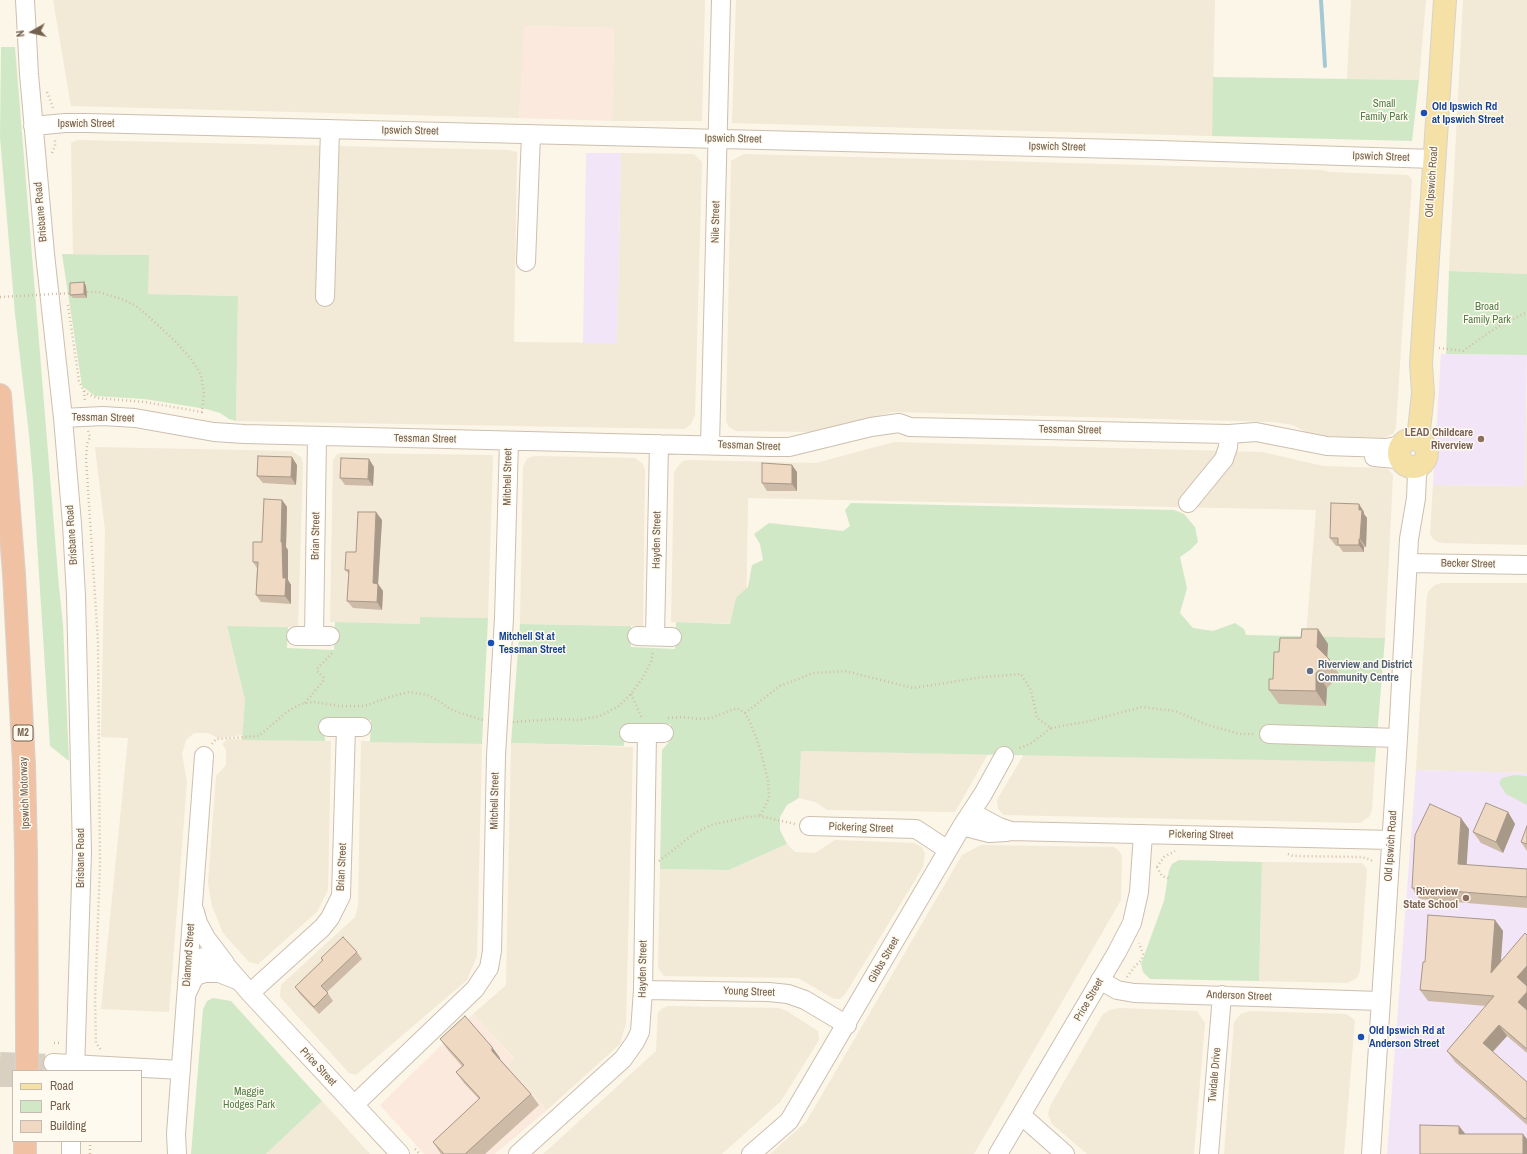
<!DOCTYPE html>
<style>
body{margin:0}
#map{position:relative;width:1527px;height:1154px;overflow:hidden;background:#fbf6e8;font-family:"Archivo Narrow",sans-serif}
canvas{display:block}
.legend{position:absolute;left:12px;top:1070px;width:130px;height:72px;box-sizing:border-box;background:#fefaef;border:1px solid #c7bcaf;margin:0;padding:5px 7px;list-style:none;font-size:12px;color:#74604e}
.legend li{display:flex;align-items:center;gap:8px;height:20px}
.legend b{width:20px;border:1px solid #c7bcaf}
.north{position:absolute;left:12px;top:12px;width:40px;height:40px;-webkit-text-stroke:3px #fefaef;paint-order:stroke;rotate:262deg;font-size:11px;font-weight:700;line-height:16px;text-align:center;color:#74604e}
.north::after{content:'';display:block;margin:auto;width:14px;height:18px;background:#74604e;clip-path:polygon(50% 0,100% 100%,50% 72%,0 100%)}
</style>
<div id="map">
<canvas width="1527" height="1154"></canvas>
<ul class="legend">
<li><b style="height:5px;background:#f5e1a6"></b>Road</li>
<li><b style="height:11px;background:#d1e8c7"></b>Park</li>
<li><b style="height:11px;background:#efd9c2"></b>Building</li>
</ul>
<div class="north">N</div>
</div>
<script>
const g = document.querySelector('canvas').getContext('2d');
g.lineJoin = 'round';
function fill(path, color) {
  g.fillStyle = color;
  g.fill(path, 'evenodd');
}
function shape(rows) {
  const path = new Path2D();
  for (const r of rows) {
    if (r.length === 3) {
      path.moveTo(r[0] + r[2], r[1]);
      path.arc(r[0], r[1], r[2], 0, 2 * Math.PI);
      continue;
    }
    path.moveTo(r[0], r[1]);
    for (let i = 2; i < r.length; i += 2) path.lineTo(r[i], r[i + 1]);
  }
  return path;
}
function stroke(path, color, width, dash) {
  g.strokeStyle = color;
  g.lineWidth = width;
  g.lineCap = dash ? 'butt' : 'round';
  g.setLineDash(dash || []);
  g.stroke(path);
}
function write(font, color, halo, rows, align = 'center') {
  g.font = font + ' "Archivo Narrow",sans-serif';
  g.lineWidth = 3;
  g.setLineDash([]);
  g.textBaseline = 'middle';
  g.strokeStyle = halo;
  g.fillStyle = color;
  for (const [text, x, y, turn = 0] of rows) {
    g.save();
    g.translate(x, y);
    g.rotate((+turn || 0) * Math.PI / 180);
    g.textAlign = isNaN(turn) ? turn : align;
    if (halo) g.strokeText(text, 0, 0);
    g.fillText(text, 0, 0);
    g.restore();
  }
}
fill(shape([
 [53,0,705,0,702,121,612,121,614,28,525,26,519,118,71,106],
 [736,0,1215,0,1212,136,732,123],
 [1351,0,1426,0,1419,80,1347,79],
 [1463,0,1527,0,1527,274,1449,271],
 [77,140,509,150,517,152,514,342,617,343,621,153,694,154,702,162,695,415,691,424,685,429,236,421,238,296,148,294,148,255,73,254,71,143],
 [744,154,1322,170,1330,172,1408,175,1412,180,1396,426,1394,433,1384,438,1326,436,1306,432,1293,425,1274,422,893,412,815,432,736,431,729,427,726,421,731,161],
 [1527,393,1527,545,1442,543,1436,541,1433,539,1430,534,1433,485,1525,486],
 [894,442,1262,452,1323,466,1383,468,1389,470,1393,475,1385,638,1306,637,1316,510,748,498,746,624,671,622,674,472,678,466,683,461,689,460,816,463],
 [95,447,291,451,301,457,303,463,298,627,227,626,245,700,243,735,218,738,208,733,194,733,186,740,182,754,187,781,169,1012,101,1009,128,738,101,737,105,530],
 [341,453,493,455,488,618,421,617,420,624,330,622,333,460,336,455],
 [536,456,635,458,643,464,645,470,643,626,520,624,523,467,526,460,530,457],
 [1441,583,1527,583,1527,773,1416,770,1427,595,1429,590,1435,585],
 [228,739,331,741,328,890,317,912,258,964,249,962,223,933,212,906,208,883,216,776,226,765,226,749,222,744],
 [361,741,482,744,477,956,467,980,356,1075,349,1073,280,997,281,985,355,917,358,906],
 [511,743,633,747,626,1023,620,1044,547,1110,507,1066,514,1058,473,1014,506,985],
 [801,751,988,754,955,812,827,810,815,802,799,798],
 [1024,754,1375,762,1372,810,1369,817,1360,823,1004,815,998,809,997,800],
 [835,840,914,843,922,847,925,854,923,867,846,993,840,999,834,999,798,978,664,976,658,968,660,869,729,870,787,844,795,852,815,853],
 [981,845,1114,847,1119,851,1122,856,1121,900,974,1154,770,1154,806,1122,962,855],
 [1262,862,1362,863,1365,866,1367,869,1360,971,1357,978,1347,983,1259,981],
 [668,1006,779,1008,787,1011,818,1031,819,1040,781,1101,722,1154,543,1154,656,1051,658,1012,663,1008],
 [1119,1008,1197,1011,1205,1023,1194,1154,1087,1154,1052,1124,1048,1114,1050,1106,1103,1014,1110,1010],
 [1250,1011,1346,1014,1355,1020,1344,1154,1224,1154,1234,1022,1241,1014],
 [322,1101,370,1154,266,1154]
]), '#f2e9d7');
fill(shape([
 [524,26,614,28,612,121,519,118],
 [473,1014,514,1059,507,1066,547,1110,495,1154,424,1154,380,1105]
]), '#fbe9dd');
fill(shape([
 [586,153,621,153,617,344,583,343],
 [1441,354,1527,355,1525,486,1433,485],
 [1416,770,1527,773,1527,1154,1387,1154]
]), '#f3e5f8');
fill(shape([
 [1,47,15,47,59,587,63,624,69,761,50,746,33,481,29,435,15,314,0,137],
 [1213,77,1419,80,1412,141,1212,136],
 [62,254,149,255,148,294,238,296,236,421,229,419,220,413,206,409,144,399,95,396,82,386],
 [1449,271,1527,274,1527,355,1446,354],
 [851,503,1174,510,1184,514,1195,527,1198,542,1190,550,1180,557,1187,588,1180,613,1193,628,1213,631,1235,623,1244,629,1246,635,1385,638,1375,762,801,751,799,798,787,805,780,817,780,830,787,844,729,870,660,869,662,750,670,741,671,724,625,725,624,746,511,743,520,624,631,626,631,647,675,649,676,622,730,624,736,598,748,587,752,565,763,560,760,544,754,534,769,523,843,531,850,526,845,510],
 [420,617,488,618,482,744,370,742,371,720,325,718,325,741,242,740,245,700,227,626,288,627,287,648,334,650,335,622,420,624],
 [1514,775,1527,776,1527,805,1506,794,1499,783,1502,778],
 [1179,860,1262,862,1259,981,1150,979,1143,972,1141,964,1164,901,1169,870,1172,864],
 [213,998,231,1001,322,1101,266,1154,191,1154,203,1009,207,1001]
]), '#d1e8c7');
stroke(shape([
 [1321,0,1325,66]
]), '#a5c8d5', 4);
stroke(shape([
 [0,1061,53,1063],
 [0,1078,13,1078]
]), '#d9d0c2', 18, [18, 9]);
const minor = shape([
 [25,0,29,74,45,254,63,418,72,524,76,596,82,852,75,1071],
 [33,126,65,123,87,123,1159,150,1434,159],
 [526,262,531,134],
 [325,297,330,129],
 [63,418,103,416,135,418,214,432,244,434,770,447,789,447,871,427,899,423,910,427,1229,434,1256,432,1327,446,1386,448,1402,445],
 [710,445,721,0],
 [1374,457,1396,459,1403,462],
 [1188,503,1224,459,1228,447,1229,434],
 [1408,563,1527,565],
 [296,636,330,636],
 [314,636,317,436],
 [637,636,672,637],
 [655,636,659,444],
 [328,727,362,727],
 [629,733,664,733],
 [1269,734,1398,738],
 [971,812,999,827,1011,831,1391,840],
 [809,826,916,829,948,850],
 [962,826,989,833,1007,832],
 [195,912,198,923,206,938,225,963],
 [189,964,195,959,204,957,213,958,223,962,250,993,400,1154],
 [1100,980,1117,990,1134,993,1380,1001],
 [643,990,769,992,788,994,805,1000,847,1025],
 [187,993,193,980,196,976,205,973,219,973,237,980],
 [250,993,322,928,330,918,341,896,346,727],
 [53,1063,181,1070],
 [354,1105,475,989,489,968,492,951,496,756,504,618,509,441],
 [1021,1115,1065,1154],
 [71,1154,71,1141],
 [177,1154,176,1134,204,756],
 [518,1154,623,1059,635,1042,640,1032,643,990,647,733],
 [751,1154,789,1121,962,826,983,794,1004,756],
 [998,1154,1117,952,1132,923,1139,892,1143,834],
 [1209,1154,1222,995],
 [1371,1154,1398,738,1409,539,1416,498,1417,474,1421,464]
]);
const major = shape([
 [1413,453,14],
 [1422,443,1419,430,1423,393,1421,364,1445,0]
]);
const highway = shape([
 [0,395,14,574,24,765,26,852,27,1029],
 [25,1154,25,1141]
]);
stroke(minor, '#cdbfaf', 20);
stroke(major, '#d8d2cd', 24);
stroke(highway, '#d8d2cd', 24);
stroke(shape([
 [47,92,53,108],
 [52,153,55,146,55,139],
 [68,305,79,381,84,391,88,394,97,398,145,402,202,412,204,393,201,375,191,359,176,342,148,316,136,306,124,300,99,292,87,292],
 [1439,348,1463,351,1494,329,1527,312],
 [84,391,85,402],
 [88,431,90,437,87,444,86,459,98,642,100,865,95,1001,96,1043,101,1050],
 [631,694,642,718],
 [305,703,324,680,323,677,317,671,318,668,332,653,332,650],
 [745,713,780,686,813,673,845,671,913,688,983,677,1021,674,1031,690,1037,718,1051,728,1030,744,1017,749],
 [668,718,681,717,699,719,711,718,737,708,745,713,750,722,759,745,768,780,769,798,760,816],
 [513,722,555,719,579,720,600,716,619,706,631,694,642,679,651,662,653,651],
 [1051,728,1090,721,1142,707,1175,711,1208,725,1240,734,1255,734],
 [212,744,216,739,259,736,288,711,301,704,314,702,340,706,364,706,390,697,409,692,427,695,439,701,450,709,460,713,483,720],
 [1288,854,1293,856,1361,857,1369,859,1374,862],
 [659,861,695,833,711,825,747,817,760,816,795,824],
 [1157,867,1164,857,1175,851],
 [1157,867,1162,876,1171,879],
 [1127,977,1135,966,1141,961,1143,954,1139,943],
 [54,1043,61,1043],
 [415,1149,420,1154],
 [90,1154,90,1141]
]), '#d4bda5', 2.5, [1, 3]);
stroke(minor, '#fff', 18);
stroke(major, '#f5e1a6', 22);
stroke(highway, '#f1c1a4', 22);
const highwayBridge = shape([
 [27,1071,27,1029]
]);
stroke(highwayBridge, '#d8d2cd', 24, []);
stroke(shape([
 [0,297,72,293]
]), '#d4bda5', 2.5, [1, 3]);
stroke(highwayBridge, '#f1c1a4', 22);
fill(shape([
 [84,282,86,286,87,298,73,298,70,295],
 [297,465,296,485,263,483,257,476],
 [374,467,373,486,345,485,340,478],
 [797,472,797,491,767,491,762,483],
 [282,500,287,507,286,547,288,550,288,580,291,585,291,604,261,602,256,595,257,568,253,562],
 [1364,512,1364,514,1367,518,1366,547,1364,547,1364,552,1343,552,1339,546,1336,546,1330,538],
 [382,520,378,584,383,591,382,610,353,608,347,601,349,574,345,570,356,552],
 [1318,629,1328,644,1327,658,1340,675,1327,688,1326,706,1279,704,1269,690,1273,679,1279,652],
 [1508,812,1515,824,1503,853,1481,843,1473,832],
 [1527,826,1527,851,1521,842],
 [1469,829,1466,865,1527,869,1527,908,1419,899,1412,888],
 [1495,920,1503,931,1501,962,1527,935,1527,1053,1507,1036,1493,1052,1527,1082,1527,1125,1455,1062,1447,1051,1486,1006,1428,1001,1420,990,1425,962],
 [357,952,362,959,327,992,333,1001,319,1014,300,994,295,987,322,961,321,958],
 [440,1039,500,1058,500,1059,531,1094,539,1105,485,1154,441,1154,433,1142,479,1099,464,1083,456,1072,462,1066,448,1050]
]), '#cebba7');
fill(shape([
 [84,282,86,286,87,298,84,294],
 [292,457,297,465,296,485,291,477],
 [369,459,374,467,373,486,368,479],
 [792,465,797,472,797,491,792,484],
 [282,500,287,507,286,547,288,550,288,580,291,585,291,604,285,596,283,578,281,542],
 [1359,504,1364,512,1364,514,1367,518,1366,547,1360,539],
 [376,512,382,520,378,584,383,591,382,610,377,602,373,583],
 [1359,539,1364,547,1364,552,1359,545],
 [1318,629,1328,644,1327,661,1317,647],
 [1316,673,1327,688,1326,706,1316,691],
 [1508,812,1515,824,1503,853,1496,842],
 [1461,818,1469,829,1466,875,1458,864],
 [1495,920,1503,931,1499,984,1491,973],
 [1527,966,1527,986,1525,988,1517,977],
 [1527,992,1527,1012,1518,1002],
 [1499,1025,1507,1036,1490,1054,1483,1043],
 [492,1047,500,1058,500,1062,492,1051],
 [1459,1126,1467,1136,1459,1134],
 [1523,1134,1527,1139,1527,1154,1523,1154]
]), '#a79888');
const building = shape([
 [84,282,84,294,70,295,70,283,84,282],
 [258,456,292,457,291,477,257,476,258,456],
 [341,458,369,459,368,479,340,478,341,458],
 [762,463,792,465,792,484,762,483,762,463],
 [264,499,282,500,281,542,282,542,283,578,286,578,285,596,256,595,258,562,253,562,253,542,262,542,264,499],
 [1331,503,1359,504,1359,510,1362,510,1360,539,1359,539,1359,545,1338,545,1338,538,1330,538,1331,503],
 [358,512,376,512,373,583,378,584,377,602,347,601,349,570,345,570,346,552,356,552,358,512],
 [1302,629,1318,629,1317,647,1330,660,1316,673,1316,691,1269,690,1269,679,1273,679,1274,652,1279,652,1280,638,1301,638,1302,629],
 [1486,803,1508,812,1496,842,1473,832,1486,803],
 [1430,804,1461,818,1458,864,1527,869,1527,897,1412,888,1415,835,1430,804],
 [1527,826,1527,844,1521,842,1527,826],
 [1428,915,1495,920,1491,973,1525,933,1527,935,1527,966,1517,977,1527,986,1527,992,1518,1002,1527,1010,1527,1049,1499,1025,1483,1043,1527,1082,1527,1117,1525,1119,1447,1051,1494,996,1420,990,1423,962,1425,962,1428,915],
 [343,937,357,952,321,986,328,993,314,1007,295,987,323,960,321,958,343,937],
 [465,1016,492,1047,492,1051,531,1094,465,1154,444,1154,433,1142,480,1098,456,1072,464,1065,440,1039,465,1016],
 [1420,1125,1459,1126,1459,1134,1523,1134,1523,1154,1420,1154,1420,1125]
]);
fill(building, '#efd9c2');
stroke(building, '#a79888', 1);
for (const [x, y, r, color] of [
 [1424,113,4,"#1a4fb4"],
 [1481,439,4,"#8d6e63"],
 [491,643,4,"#1a4fb4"],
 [1310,671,4,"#5c6f8a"],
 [1466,898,4,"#8d6e63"],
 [1361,1037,4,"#1a4fb4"]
]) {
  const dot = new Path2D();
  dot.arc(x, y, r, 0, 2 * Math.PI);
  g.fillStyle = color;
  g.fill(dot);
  stroke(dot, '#fefaef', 1.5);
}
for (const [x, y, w] of [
 [23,733,20]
]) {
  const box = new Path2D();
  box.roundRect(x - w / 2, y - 8, w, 16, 3);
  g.fillStyle = '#fefaef';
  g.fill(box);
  stroke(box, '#74604e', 1);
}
write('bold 10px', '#74604e', null, [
 ["M2",23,733]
]);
write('11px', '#537e49', '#fefaef', [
 ["Small",1384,104],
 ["Family Park",1384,117],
 ["Broad",1487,307],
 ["Family Park",1487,320],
 ["Maggie",249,1092],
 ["Hodges Park",249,1105]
]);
write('bold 11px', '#164399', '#fefaef', [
 ["Old Ipswich Rd",1432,107],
 ["at Ipswich Street",1432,120],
 ["Mitchell St at",499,637],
 ["Tessman Street",499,650],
 ["Old Ipswich Rd at",1369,1031],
 ["Anderson Street",1369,1044]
], 'left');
write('11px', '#74604e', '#fefaef', [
 ["Ipswich Street",86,124],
 ["Ipswich Street",410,131,1],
 ["Ipswich Street",733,139,1],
 ["Ipswich Street",1057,147,1],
 ["Ipswich Street",1381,157,2],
 ["Old Ipswich Road",1432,182,-86],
 ["Brisbane Road",41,212,-95],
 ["Nile Street",716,222,-89],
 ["Tessman Street",103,418,1],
 ["Tessman Street",1070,430,1],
 ["Tessman Street",425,439,1],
 ["Tessman Street",749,446,2],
 ["Mitchell Street",508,477,-89],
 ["Brisbane Road",72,535,-94],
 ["Brian Street",316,536,-89],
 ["Hayden Street",657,540,-89],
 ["Becker Street",1468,564,1],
 ["Ipswich Motorway",25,793,-92],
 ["Mitchell Street",495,801,-89],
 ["Pickering Street",861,828,2],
 ["Pickering Street",1201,835,1],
 ["Old Ipswich Road",1391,846,-86],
 ["Brisbane Road",81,858,-90],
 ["Brian Street",342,867,-87],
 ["Diamond Street",189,955,-86],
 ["Gibbs Street",884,960,-60],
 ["Hayden Street",643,969,-89],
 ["Young Street",749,992,2],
 ["Anderson Street",1239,996,2],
 ["Price Street",1089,1000,-60],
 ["Price Street",318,1067,47],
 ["Twidale Drive",1215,1075,-85]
]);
write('bold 11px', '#785e54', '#fefaef', [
 ["LEAD Childcare",1473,433],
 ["Riverview",1473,446],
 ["Riverview",1458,892],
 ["State School",1458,905]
], 'right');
write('bold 11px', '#4e5e75', '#fefaef', [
 ["Riverview and District",1318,665],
 ["Community Centre",1318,678]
], 'left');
</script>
